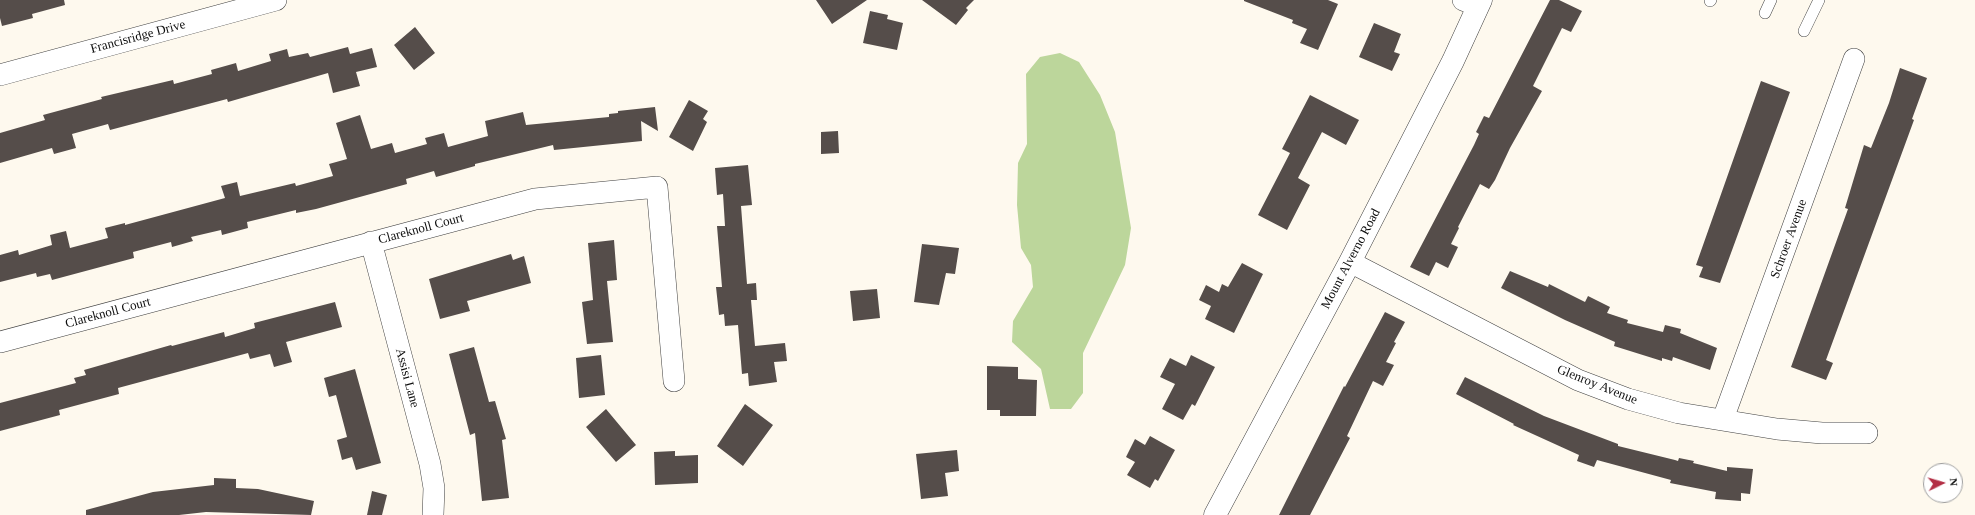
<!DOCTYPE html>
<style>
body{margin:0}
#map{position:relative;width:1975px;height:515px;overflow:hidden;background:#fef9ee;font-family:"Times New Roman",serif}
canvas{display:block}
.north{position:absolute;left:1923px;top:463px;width:40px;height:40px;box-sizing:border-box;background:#fff;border:1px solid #9e9e9e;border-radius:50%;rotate:85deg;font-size:11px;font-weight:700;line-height:16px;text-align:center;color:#0d0d0d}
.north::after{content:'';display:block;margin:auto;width:14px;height:18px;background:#b32f45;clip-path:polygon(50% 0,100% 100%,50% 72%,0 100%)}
</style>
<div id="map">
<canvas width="1975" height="515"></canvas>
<div class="north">N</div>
</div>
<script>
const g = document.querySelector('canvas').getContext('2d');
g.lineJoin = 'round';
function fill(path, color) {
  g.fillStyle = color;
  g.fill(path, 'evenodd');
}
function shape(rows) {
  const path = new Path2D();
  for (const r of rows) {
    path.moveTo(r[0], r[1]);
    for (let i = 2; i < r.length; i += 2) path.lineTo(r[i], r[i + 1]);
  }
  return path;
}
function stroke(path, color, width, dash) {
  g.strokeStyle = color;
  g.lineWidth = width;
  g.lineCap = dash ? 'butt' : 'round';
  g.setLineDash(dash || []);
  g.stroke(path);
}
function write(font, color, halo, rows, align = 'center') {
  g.font = font + ' "Times New Roman",serif';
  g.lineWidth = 4;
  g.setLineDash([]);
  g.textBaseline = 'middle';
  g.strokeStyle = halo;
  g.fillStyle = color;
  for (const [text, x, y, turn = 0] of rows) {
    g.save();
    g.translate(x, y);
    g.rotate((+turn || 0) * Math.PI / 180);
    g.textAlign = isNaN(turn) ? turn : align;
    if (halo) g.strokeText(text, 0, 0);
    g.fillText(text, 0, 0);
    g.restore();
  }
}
fill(shape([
 [1060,53,1079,62,1100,95,1115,132,1131,228,1125,265,1083,353,1083,393,1071,409,1050,409,1041,369,1012,342,1013,321,1033,287,1031,265,1021,248,1017,205,1018,163,1027,144,1026,74,1040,57]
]), '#bcd69b');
fill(shape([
 [0,0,64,0,65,5,32,14,33,18,2,26,0,18],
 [816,0,867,0,832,24],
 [922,0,974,0,966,8,968,10,956,25],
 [1244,0,1328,0,1338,4,1318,50,1300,43,1307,29,1292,23,1293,20,1244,1],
 [1550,0,1559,0,1582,11,1571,32,1562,28,1533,86,1542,91,1510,148,1495,180,1489,189,1480,184,1458,227,1459,228,1451,244,1458,247,1448,268,1436,262,1429,276,1410,267,1474,145,1479,134,1476,132,1484,116,1489,118],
 [870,11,888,15,887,19,903,23,897,50,863,43],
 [1374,23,1401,34,1394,52,1400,54,1392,71,1359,57],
 [415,27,435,53,414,70,394,45],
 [348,47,350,54,372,48,377,67,356,72,360,86,333,93,328,73,228,102,227,99,110,130,108,124,72,134,76,148,54,154,52,148,0,163,0,133,45,120,43,115,102,99,101,97,173,80,174,84,212,74,211,70,236,63,238,71,271,61,269,54,287,49,289,57,308,53,310,57],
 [1900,68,1927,78,1912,119,1914,120,1826,360,1833,363,1826,380,1791,367,1848,209,1845,208,1864,145,1871,148,1889,103],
 [1761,81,1790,92,1720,283,1699,277,1703,267,1696,265],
 [1310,95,1359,120,1346,145,1322,132,1298,178,1310,185,1287,230,1258,215,1290,153,1282,149],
 [689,100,708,111,703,119,707,122,693,151,669,137],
 [655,107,658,131,641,121,642,141,554,150,553,145,475,164,475,166,436,177,434,171,406,179,407,184,316,209,296,213,296,210,247,222,248,228,222,235,221,230,191,237,193,241,172,247,171,242,133,252,134,258,52,280,50,274,37,277,36,273,0,282,0,255,18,250,19,255,52,245,50,235,66,231,70,248,108,238,105,228,125,223,125,225,225,198,221,186,237,182,240,196,295,183,296,186,333,176,329,164,347,159,336,123,360,115,371,149,392,143,395,153,427,144,425,138,444,133,448,147,488,136,485,121,523,112,526,125,609,117,609,114,618,113,618,111],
 [838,131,839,153,821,154,821,132],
 [748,165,752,205,741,206,747,284,756,283,757,300,751,300,755,346,785,343,787,361,774,362,777,382,749,386,748,373,742,374,738,325,725,326,724,314,719,315,716,287,722,287,717,226,725,226,723,194,717,195,715,168],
 [614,240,617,280,607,281,613,342,587,344,582,302,593,300,588,243],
 [922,244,959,248,955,274,946,273,939,305,914,302],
 [511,254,513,260,524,256,531,283,467,301,470,311,440,319,429,279],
 [1242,263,1263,274,1234,333,1205,319,1211,306,1199,300,1206,285,1219,292,1222,284,1228,287],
 [1510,271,1548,287,1549,284,1585,302,1588,296,1610,307,1607,313,1628,320,1627,323,1663,332,1665,325,1681,329,1680,333,1717,348,1710,370,1673,357,1672,361,1662,358,1662,361,1614,346,1615,342,1565,320,1501,288],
 [877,289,880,318,853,321,850,291],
 [335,302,342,327,286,342,292,362,274,367,270,354,250,359,248,353,118,388,119,394,59,410,60,415,0,431,0,403,76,383,74,378,86,375,84,370,171,345,172,346,224,332,225,337,255,328,254,323],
 [1385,312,1405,322,1394,342,1396,343,1386,362,1394,365,1383,386,1373,381,1347,436,1350,438,1310,515,1279,515,1344,386,1345,387],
 [474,347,489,402,495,401,506,439,502,440,509,498,482,501,475,433,470,435,449,354],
 [601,355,605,395,579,398,576,358],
 [1191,355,1215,367,1195,406,1192,404,1183,420,1162,409,1175,384,1160,377,1170,358,1186,366],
 [987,366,1018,367,1018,379,1037,380,1036,416,1000,416,1000,410,987,410],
 [355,369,381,463,356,470,352,457,342,460,337,440,347,437,345,429,336,395,329,397,324,378],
 [1465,377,1544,416,1618,444,1618,446,1675,460,1678,461,1679,458,1694,461,1693,463,1727,471,1727,467,1753,469,1750,494,1741,493,1741,501,1715,499,1716,492,1670,483,1671,480,1597,460,1594,467,1577,461,1579,455,1513,425,1514,424,1456,394],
 [745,404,773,425,743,466,717,446],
 [606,409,636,445,616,462,586,427],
 [1150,436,1175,450,1158,481,1155,479,1150,488,1127,475,1135,462,1126,457,1135,439,1145,445],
 [957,450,959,471,945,473,948,496,921,499,916,454],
 [675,451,675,456,698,455,698,483,655,485,654,452],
 [214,478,236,479,236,488,258,489,314,501,311,515,206,512,179,515,86,515,86,510,153,492,214,485],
 [372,491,387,495,382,515,367,515]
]), '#554d4a');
const service = shape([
 [1710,1,1711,0],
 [1765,13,1771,0],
 [1804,31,1819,0]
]);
const minor = shape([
 [1463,0,1478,6],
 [0,75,276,0],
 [371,242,430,464,434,488,433,515],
 [1350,262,1578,380,1628,399,1679,413,1777,429,1822,433,1867,433],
 [0,342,535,199,657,187,674,381],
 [1723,419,1854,59]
]);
const tertiary = shape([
 [1215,515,1350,262,1453,61,1481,0]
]);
stroke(service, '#404040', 12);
stroke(minor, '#404040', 22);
stroke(tertiary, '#404040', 23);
stroke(service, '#fff', 11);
stroke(minor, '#fff', 21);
stroke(tertiary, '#fff', 22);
write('13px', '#0d0d0d', '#fff', [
 ["Francisridge Drive",138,37,-15],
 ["Clareknoll Court",421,229,-15],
 ["Schroer Avenue",1789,239,-70],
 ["Mount Alverno Road",1351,259,-62],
 ["Clareknoll Court",108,313,-15],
 ["Assisi Lane",407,378,75],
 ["Glenroy Avenue",1597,385,22]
]);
</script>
